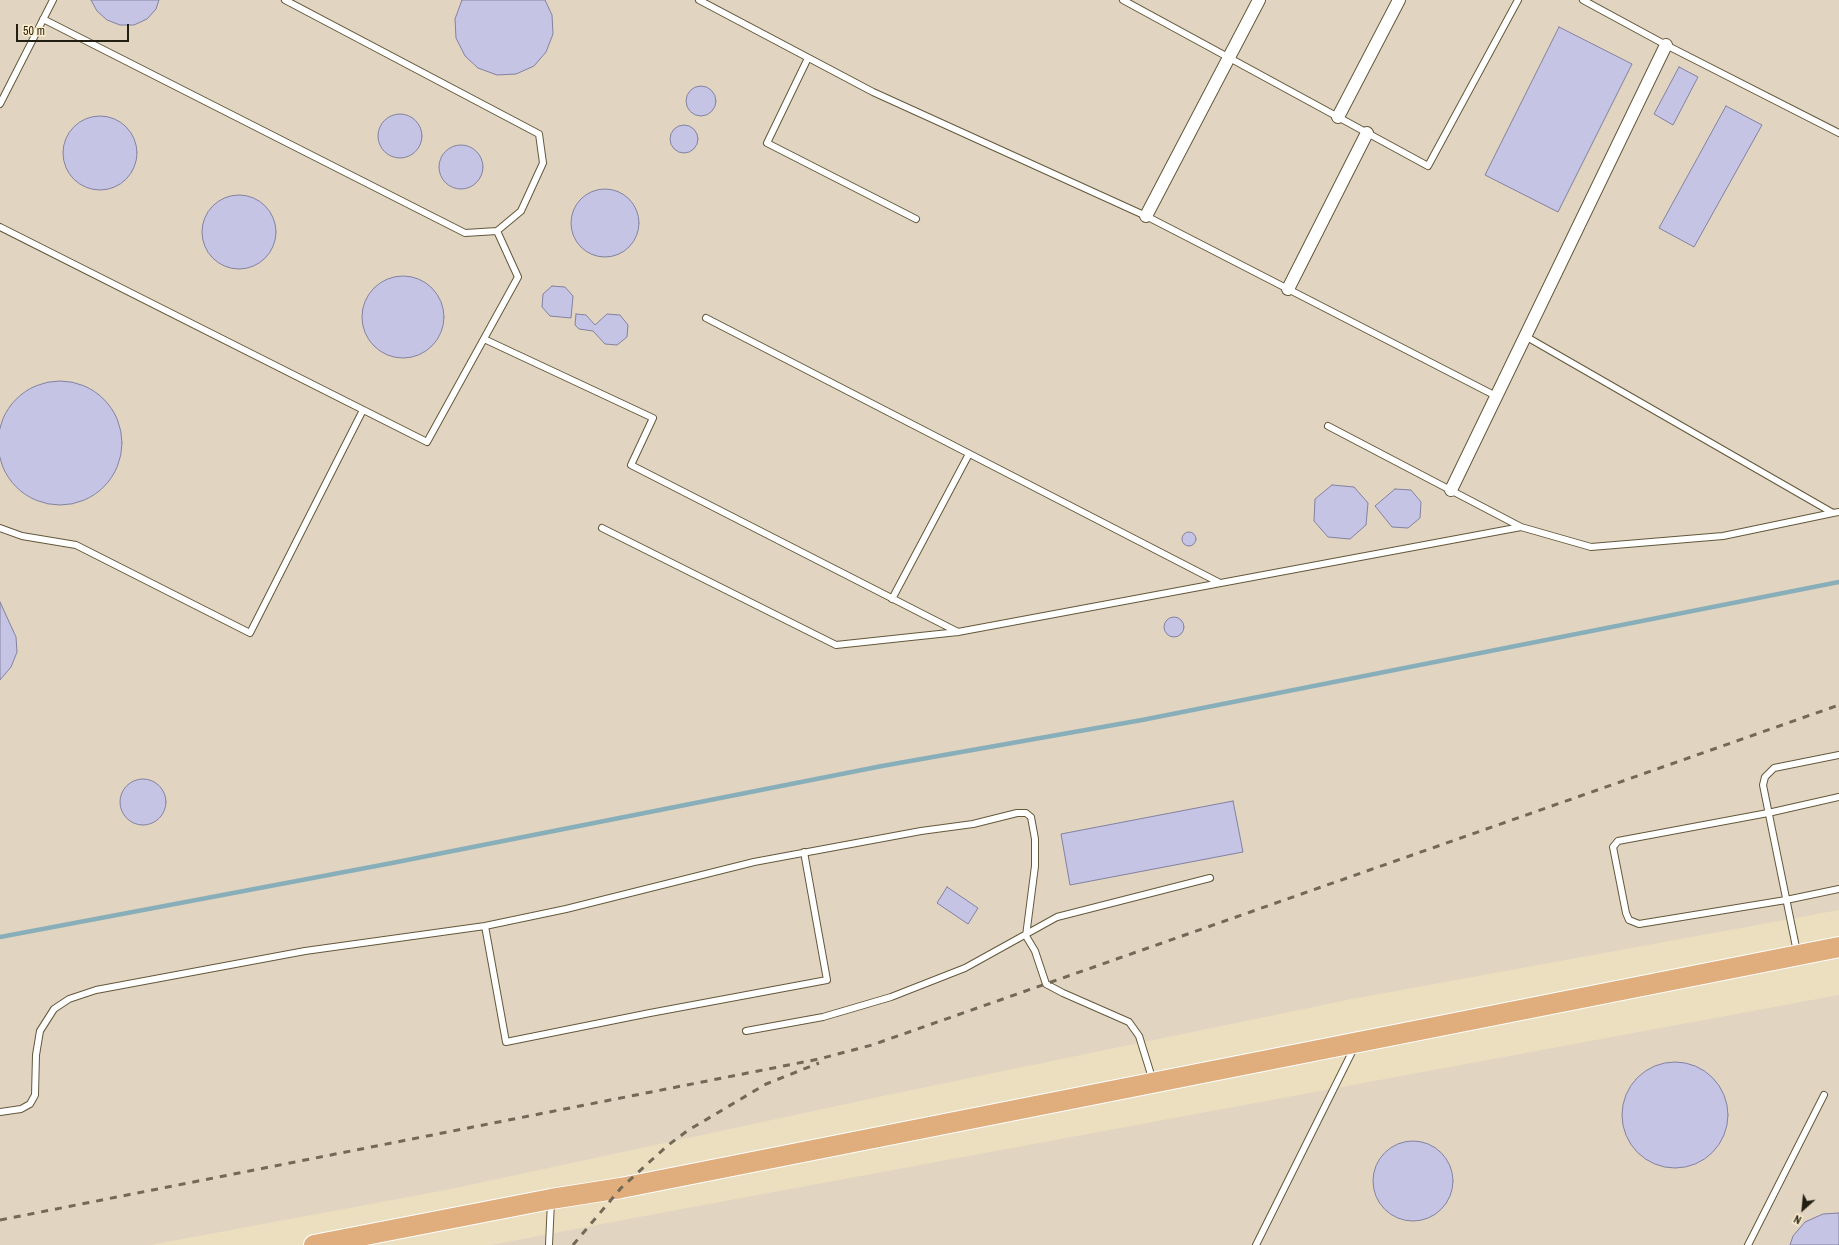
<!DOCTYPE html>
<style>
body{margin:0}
#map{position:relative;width:1839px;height:1245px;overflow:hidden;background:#ecdfbf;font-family:"Archivo Narrow",sans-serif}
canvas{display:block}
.north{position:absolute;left:1783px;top:1189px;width:40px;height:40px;-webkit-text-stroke:3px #faeccb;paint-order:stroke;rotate:207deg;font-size:11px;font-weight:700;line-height:16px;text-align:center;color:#231e12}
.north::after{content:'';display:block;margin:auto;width:14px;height:18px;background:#231e12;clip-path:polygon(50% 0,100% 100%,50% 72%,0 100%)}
.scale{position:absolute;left:16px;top:24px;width:113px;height:18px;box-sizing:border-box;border:2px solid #231e12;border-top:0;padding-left:5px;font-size:12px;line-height:14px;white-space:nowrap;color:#231e12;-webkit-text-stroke:3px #faeccb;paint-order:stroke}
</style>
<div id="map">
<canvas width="1839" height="1245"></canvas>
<div class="north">N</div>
<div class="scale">50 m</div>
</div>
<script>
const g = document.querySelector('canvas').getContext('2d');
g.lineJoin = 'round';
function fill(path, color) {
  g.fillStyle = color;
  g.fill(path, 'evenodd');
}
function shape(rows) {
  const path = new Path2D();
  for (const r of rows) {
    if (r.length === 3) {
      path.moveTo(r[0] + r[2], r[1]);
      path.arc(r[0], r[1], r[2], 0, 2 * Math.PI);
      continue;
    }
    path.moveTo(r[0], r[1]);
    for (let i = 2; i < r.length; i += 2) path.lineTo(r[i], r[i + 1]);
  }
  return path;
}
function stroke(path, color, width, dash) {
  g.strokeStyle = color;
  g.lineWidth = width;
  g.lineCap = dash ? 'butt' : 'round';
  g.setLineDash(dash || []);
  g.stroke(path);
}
fill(shape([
 [0,0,1839,0,1839,910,1352,999,897,1093,446,1190,150,1245,0,1245],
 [1839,995,1839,1245,491,1245,655,1214]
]), '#e1d4c1');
stroke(shape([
 [0,937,392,863,882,766,1142,720,1839,582]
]), '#88afb9', 4.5);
const building = shape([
 [91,0,159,0,156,9,147,19,134,25,120,25,107,20,97,11,91,0],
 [462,0,545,0,552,15,553,34,546,52,534,66,516,74,497,75,478,68,465,56,456,38,455,19,462,0],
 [1559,27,1632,64,1558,212,1485,175,1559,27],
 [1679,67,1698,77,1673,125,1654,114,1679,67],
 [701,101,15],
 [1726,106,1762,125,1694,247,1659,228,1726,106],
 [400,136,22],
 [100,153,37],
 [684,139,14],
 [461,167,22],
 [605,223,34],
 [239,232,37],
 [403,317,41],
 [552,286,565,287,573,296,571,318,550,316,542,307,543,294,552,286],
 [576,314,586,315,595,325,607,314,620,315,628,325,627,337,617,345,605,344,593,331,579,329,575,325,576,314],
 [60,443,62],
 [1332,485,1354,487,1368,503,1366,525,1350,539,1328,537,1314,521,1315,499,1332,485],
 [1395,489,1411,490,1421,502,1420,518,1408,528,1392,527,1375,506,1395,489],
 [1189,539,7],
 [0,602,16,637,17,652,11,667,0,680,0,602],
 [1174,627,10],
 [143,802,23],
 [1233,801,1243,852,1070,885,1061,834,1233,801],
 [947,887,978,908,968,924,937,903,947,887],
 [1675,1115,53],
 [1413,1181,40],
 [1839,1213,1839,1245,1790,1245,1793,1236,1805,1222,1823,1214,1839,1213]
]);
fill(building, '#c5c4e4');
stroke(building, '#8382a0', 1);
const lane = shape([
 [699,0,873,92,1146,216,1496,396],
 [1123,0,1428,166,1518,0],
 [1583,0,1666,45,1839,133],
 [43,19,465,233,497,231,521,211,543,163,539,134,285,0],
 [808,58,767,143,916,219],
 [0,104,53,0],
 [0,227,427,442,518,277,497,231],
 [706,318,1220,583],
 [1525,336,1833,513,1839,512],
 [484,339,653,418,631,465,958,632],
 [1328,426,1521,527],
 [0,528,22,536,76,545,250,633,363,410],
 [602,528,836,645,958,632,1521,527,1591,547,1723,536,1833,513],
 [892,599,969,454],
 [1839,797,1768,813,1618,841,1613,847,1626,913,1629,920,1639,924,1786,900,1839,889],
 [485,926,506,1042,650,1013,827,980,804,852],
 [1797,952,1763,785,1765,777,1774,768,1839,755],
 [746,1031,823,1017,891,997,965,968,1057,917,1210,878],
 [0,1112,21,1109,30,1104,35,1095,36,1055,40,1031,54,1009,69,999,96,990,305,951,485,926,566,909,754,862,921,831,973,824,1017,813,1026,813,1031,817,1035,839,1035,866,1026,936,1035,951,1046,984,1063,993,1129,1022,1139,1036,1153,1081],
 [549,1245,551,1201],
 [1256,1245,1354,1048],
 [1748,1245,1824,1095]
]);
const street = shape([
 [1338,117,1399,0],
 [1146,216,1259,0],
 [1288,289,1367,133],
 [1451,490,1666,45]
]);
const primary = shape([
 [314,1245,551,1199,621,1188,1839,947]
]);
stroke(lane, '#64583b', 8);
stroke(street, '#64583b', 14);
stroke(primary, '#fff', 22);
stroke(lane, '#fff', 6);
stroke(street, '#fff', 12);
stroke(primary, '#e0ad7d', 20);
stroke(shape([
 [0,1220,819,1059,872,1045,1839,705],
 [573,1245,621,1188,667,1146,687,1131,766,1084,819,1063]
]), '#726a56', 3, [7, 7]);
</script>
